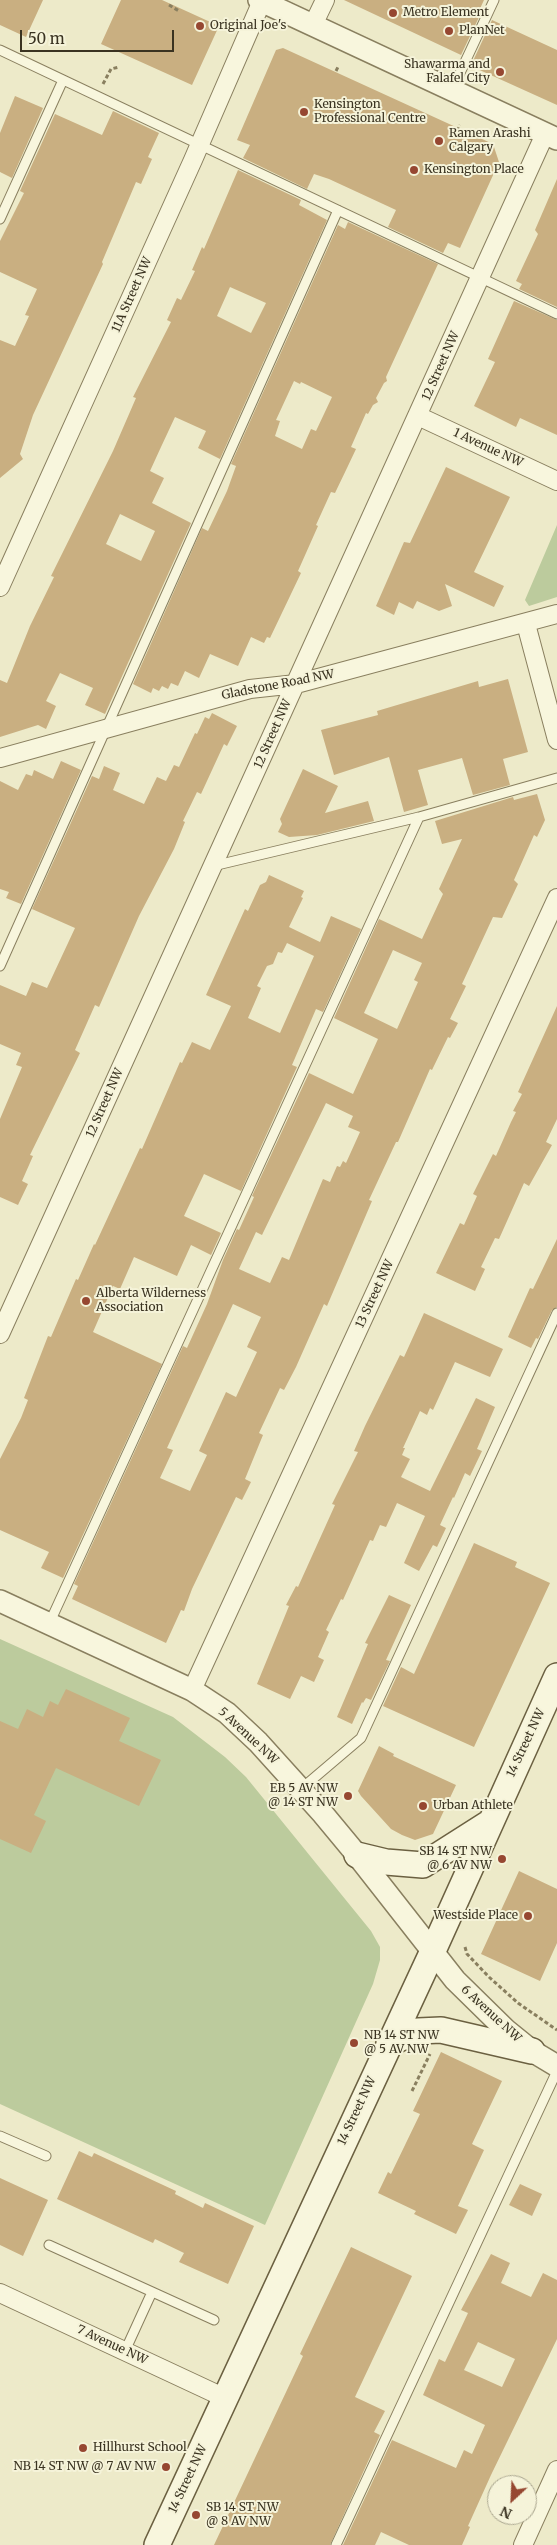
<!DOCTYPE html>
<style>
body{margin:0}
#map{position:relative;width:557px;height:2545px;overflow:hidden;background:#edeac9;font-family:Merriweather,serif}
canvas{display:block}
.north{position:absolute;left:487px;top:2475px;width:50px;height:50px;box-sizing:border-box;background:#f5f3d9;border:1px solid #aaa68f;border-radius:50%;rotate:205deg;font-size:14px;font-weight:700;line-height:20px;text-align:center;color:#3a3321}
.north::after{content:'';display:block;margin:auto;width:18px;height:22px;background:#964731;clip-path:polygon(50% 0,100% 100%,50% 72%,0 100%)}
.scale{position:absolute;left:20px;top:30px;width:154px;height:22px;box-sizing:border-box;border:2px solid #3a3321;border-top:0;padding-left:6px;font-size:15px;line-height:18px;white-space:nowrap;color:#3a3321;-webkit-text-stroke:4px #f5f3d9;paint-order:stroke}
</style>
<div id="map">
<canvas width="557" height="2545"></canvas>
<div class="north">N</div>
<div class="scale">50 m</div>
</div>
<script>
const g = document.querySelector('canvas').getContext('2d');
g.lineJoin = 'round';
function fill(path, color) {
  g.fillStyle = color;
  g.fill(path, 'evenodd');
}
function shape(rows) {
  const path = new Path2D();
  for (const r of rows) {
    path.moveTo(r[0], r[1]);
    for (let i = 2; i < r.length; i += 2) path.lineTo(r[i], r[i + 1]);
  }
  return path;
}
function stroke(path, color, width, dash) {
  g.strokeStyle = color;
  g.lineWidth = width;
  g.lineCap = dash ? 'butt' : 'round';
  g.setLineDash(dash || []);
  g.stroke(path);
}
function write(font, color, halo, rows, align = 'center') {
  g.font = font + ' Merriweather,serif';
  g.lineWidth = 4;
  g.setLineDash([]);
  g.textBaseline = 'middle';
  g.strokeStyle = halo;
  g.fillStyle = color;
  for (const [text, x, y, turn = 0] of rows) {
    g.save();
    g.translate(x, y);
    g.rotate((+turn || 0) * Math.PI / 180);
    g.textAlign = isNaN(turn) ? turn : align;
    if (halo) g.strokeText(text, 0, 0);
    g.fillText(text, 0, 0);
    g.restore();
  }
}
fill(shape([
 [557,525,557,597,529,606,525,600],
 [0,1639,173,1717,225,1757,246,1777,371,1931,380,1947,380,1960,373,1984,265,2225,0,2104]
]), '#bccb9d');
fill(shape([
 [0,0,43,0,26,37,0,25],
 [121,0,162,0,219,26,192,85,101,44],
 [344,0,484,0,478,13,480,15,461,55],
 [492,20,557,50,557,105,473,67,476,62,473,61],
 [283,48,493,144,499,162,460,248,448,243,443,253,388,227,396,210,329,179,314,174,307,189,243,158,250,145,237,140,276,50],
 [15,96,43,108,12,178,0,172,0,133],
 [113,111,159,133,148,157,152,159,141,184,136,182,102,262,103,264,33,415,20,454,23,459,0,478,0,340,15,346,29,316,25,315,37,289,0,272,0,241,24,193,20,191,55,114,102,135],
 [238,170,301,200,299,205,327,220,220,459,198,448,206,431,175,417,161,447,150,471,164,478,152,503,191,523,105,714,85,705,93,688,60,673,46,701,56,706,46,729,38,725,0,737,0,680,7,683,30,626,54,577,51,576,113,451,136,398,133,397,171,322,167,320,177,298,181,300,195,271,192,270,202,247,204,249],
 [230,287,266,303,251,333,217,316],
 [120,514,155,531,141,561,106,544],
 [557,179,557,307,519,289,522,284,516,281,538,234,535,230],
 [348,222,438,264,386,377,387,381,384,383,376,398,378,402,373,405,368,414,366,413,351,447,356,449,347,468,335,493,331,492,316,525,318,526,298,571,301,573,270,638,267,637,264,643,251,637,238,666,210,654,199,678,185,671,178,686,171,683,168,689,162,686,159,691,153,688,151,693,133,684,202,528,208,531,227,491,236,466,231,464,338,225,345,229],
 [294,381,300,384,301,382,332,397,316,431,311,429,302,449,275,436,280,421,276,420],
 [514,301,557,320,557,435,520,418,516,427,474,406,495,362,488,359],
 [446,467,510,497,474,572,504,586,494,607,445,584,452,606,439,611,417,601,413,609,399,602,394,615,376,606,404,542,410,543],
 [508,679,528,752,503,759,510,785,473,795,462,758,418,770,428,805,404,812,389,757,334,775,321,730,378,715,377,711,478,681,479,687],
 [212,713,237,726,227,746,224,744,201,794,197,792,183,821,185,822,174,849,139,916,99,1007,95,1005,75,1050,80,1053,30,1155,33,1156,22,1181,28,1184,18,1205,0,1197,0,1119,22,1067,16,1065,21,1053,0,1044,0,985,26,996,32,982,47,988,75,928,32,909,92,776,99,779,104,766,120,773,113,790,144,804,157,777,166,781,174,765,179,767,195,733,197,734,205,717,209,719],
 [61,761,81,770,21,904,6,898,9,892,0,889,0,781,18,790,26,774,32,776,34,770,53,779],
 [303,769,338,786,325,813,368,801,374,821,317,835,289,837,278,832,282,824,280,819],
 [537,794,545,820,537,837,534,835,514,880,518,884,502,918,493,917,462,984,466,986,450,1019,458,1023,450,1038,448,1037,432,1070,430,1069,398,1142,396,1142,369,1200,372,1201,327,1306,324,1304,296,1367,284,1390,280,1388,259,1433,263,1435,245,1479,251,1482,242,1500,236,1497,192,1589,184,1611,181,1610,166,1643,72,1599,78,1586,74,1584,183,1346,187,1348,207,1304,223,1260,237,1229,239,1230,254,1197,252,1196,309,1073,353,1094,378,1039,334,1018,379,919,422,939,443,894,439,889,462,839,442,844,435,821,513,797,514,800],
 [393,950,422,963,414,980,418,982,397,1029,364,1013],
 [326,1103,353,1116,348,1127,360,1132,346,1163,343,1161,340,1167,337,1166,330,1182,323,1179,289,1260,282,1257,270,1283,239,1269,256,1232,262,1235],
 [233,1304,261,1317,247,1347,257,1352,236,1397,226,1392,199,1451,207,1455,190,1491,160,1478,173,1450,167,1448],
 [269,875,304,891,301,897,303,898,289,927,320,942,331,916,361,929,323,1012,316,1009,292,1065,297,1067,241,1191,204,1174,184,1216,221,1233,211,1255,191,1245,177,1276,134,1257,120,1289,113,1286,93,1332,162,1364,63,1578,41,1568,49,1552,0,1530,0,1459,21,1418,28,1400,24,1398,48,1336,51,1337,76,1279,78,1280,94,1244,95,1245,140,1148,142,1149,180,1062,182,1063,192,1042,210,1050,231,1006,206,995,245,909,248,911,260,885,266,882],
 [287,943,314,956,280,1033,248,1018,261,988,257,986,267,966,273,964,278,952,282,953],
 [557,1006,557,1119,546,1142,552,1145,529,1186,524,1183,499,1239,495,1238,481,1267,485,1269,475,1291,436,1273,460,1223,464,1225,477,1196,473,1194,493,1154,496,1156,511,1122,516,1112,513,1111,522,1094,518,1092],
 [557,1239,557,1307,552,1310,538,1339,536,1338,531,1348,508,1337,530,1288,533,1289],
 [424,1313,503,1349,490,1377,455,1362,433,1410,430,1408,427,1415,420,1411,403,1448,405,1448,402,1455,410,1459,401,1477,430,1491,476,1398,495,1407,477,1449,482,1451,470,1476,465,1473,454,1498,453,1497,440,1525,446,1528,437,1547,433,1545,419,1571,404,1563,425,1516,397,1503,386,1527,380,1525,373,1541,370,1540,343,1600,341,1599,326,1630,329,1632,318,1657,324,1660,314,1682,301,1676,290,1699,257,1684,289,1606,286,1605,296,1586,298,1587,335,1505,332,1504,358,1452,354,1451,365,1426,400,1355,404,1357],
 [474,1543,517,1562,515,1567,550,1583,474,1747,383,1706,401,1667,414,1674],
 [389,1595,411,1605,386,1660,390,1661,371,1700,366,1698,363,1703,362,1702,352,1724,337,1717,368,1644,365,1643],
 [66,1689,130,1718,119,1741,161,1760,139,1806,56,1768,34,1815,46,1821,31,1853,0,1839,0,1721,18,1729,27,1709,43,1717,50,1701,58,1705],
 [379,1746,394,1754,393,1756,456,1785,433,1834,415,1840,402,1835,391,1829,361,1796,358,1791],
 [519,1871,557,1889,557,1943,540,1981,481,1954],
 [441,2052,502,2081,472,2144,484,2150,458,2206,468,2210,456,2234,414,2214,416,2211,378,2193,388,2172,391,2174,420,2114,413,2111],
 [79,2151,92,2157,94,2153,176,2191,175,2194,203,2208,205,2203,254,2226,228,2284,179,2262,184,2253,155,2239,153,2243,57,2199],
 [0,2178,48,2200,23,2256,0,2245],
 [520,2184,542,2194,532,2216,509,2205],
 [351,2247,412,2276,355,2397,385,2411,374,2432,380,2435,330,2545,214,2545,303,2356,300,2354],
 [491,2254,510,2263,501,2283,531,2297,543,2273,557,2280,557,2339,491,2475,468,2526,470,2527,462,2545,409,2545,381,2532,375,2545,343,2545,392,2440,456,2468,464,2450,472,2454,485,2425,423,2395,439,2359,445,2362,468,2313,461,2310],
 [478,2342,515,2359,502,2387,464,2370]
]), '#c9af81');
const service = shape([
 [0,50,557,314],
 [452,90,494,0],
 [0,219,63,80],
 [213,866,419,817,557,778],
 [0,966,338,210],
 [49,1624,419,817],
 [301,1789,361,1738,557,1313],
 [0,2136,46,2156],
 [49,2245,214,2320],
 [125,2351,152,2292],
 [336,2545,557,2071]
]);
const minor = shape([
 [313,25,325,0],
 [418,416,557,481],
 [0,587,193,160,262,1],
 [526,624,557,740],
 [0,758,250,689,296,684,557,614],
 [0,1334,545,134],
 [192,1690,557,898],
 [0,2293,225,2398],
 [523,2545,557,2470]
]);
const tertiary = shape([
 [259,0,557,139],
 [0,1601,192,1690,227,1713,258,1742,323,1814,357,1855,455,1980,506,2030,532,2051,557,2066]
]);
const secondary = shape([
 [357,1855,386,1862,423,1865,489,1823],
 [389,2043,418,2031,441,2030,532,2051],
 [157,2545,432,1953,557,1676]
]);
stroke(service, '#897f5f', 11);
stroke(minor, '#897f5f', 20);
stroke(tertiary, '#897f5f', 24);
stroke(secondary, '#6b6041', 28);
stroke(shape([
 [169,5,179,11],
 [336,71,338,67],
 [103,84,111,69,119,67],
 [457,131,460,125],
 [465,1947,467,1954,489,1977,518,2003,557,2030],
 [412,2091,430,2054]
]), '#897f5f', 3, [4, 2.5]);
stroke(service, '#f8f6dd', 9);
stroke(minor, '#f8f6dd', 18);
stroke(tertiary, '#f8f6dd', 21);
stroke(secondary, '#f8f6dd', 25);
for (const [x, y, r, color] of [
 [393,13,5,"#964731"],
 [200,26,5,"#964731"],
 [449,31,5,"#964731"],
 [500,72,5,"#964731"],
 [304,112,5,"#964731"],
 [439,141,5,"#964731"],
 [414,170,5,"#964731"],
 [86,1301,5,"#964731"],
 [348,1796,5,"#964731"],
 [423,1806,5,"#964731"],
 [502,1859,5,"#964731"],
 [528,1916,5,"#964731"],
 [354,2043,5,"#964731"],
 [83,2448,5,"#964731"],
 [166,2467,5,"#964731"],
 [196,2515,5,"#964731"]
]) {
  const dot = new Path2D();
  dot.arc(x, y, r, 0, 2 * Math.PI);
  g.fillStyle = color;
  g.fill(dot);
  stroke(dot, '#f5f3d9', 2);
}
write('12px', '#3a3321', '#f5f3d9', [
 ["Metro Element",403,13],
 ["Original Joe's",210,26],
 ["PlanNet",459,31],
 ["Shawarma and",490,65,"right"],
 ["Falafel City",490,79,"right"],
 ["Kensington",314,105],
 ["Professional Centre",314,119],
 ["Ramen Arashi",449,134],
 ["Calgary",449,148],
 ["Kensington Place",424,170],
 ["Alberta Wilderness",96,1294],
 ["Association",96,1308],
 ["EB 5 AV NW",338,1789,"right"],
 ["@ 14 ST NW",338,1803,"right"],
 ["Urban Athlete",433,1806],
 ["SB 14 ST NW",492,1852,"right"],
 ["@ 6 AV NW",492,1866,"right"],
 ["Westside Place",518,1916,"right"],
 ["NB 14 ST NW",364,2036],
 ["@ 5 AV NW",364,2050],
 ["Hillhurst School",93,2448],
 ["NB 14 ST NW @ 7 AV NW",156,2467,"right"],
 ["SB 14 ST NW",206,2508],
 ["@ 8 AV NW",206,2522]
], 'left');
write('12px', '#3a3321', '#f5f3d9', [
 ["11A Street NW",132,295,-66],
 ["12 Street NW",441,366,-66],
 ["1 Avenue NW",488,448,25],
 ["Gladstone Road NW",278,685,-11],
 ["12 Street NW",273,734,-66],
 ["12 Street NW",105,1103,-66],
 ["13 Street NW",375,1294,-65],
 ["5 Avenue NW",248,1736,43],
 ["14 Street NW",526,1743,-65],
 ["6 Avenue NW",491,2014,43],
 ["14 Street NW",357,2111,-65],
 ["7 Avenue NW",112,2345,25],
 ["14 Street NW",188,2479,-65]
]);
</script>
